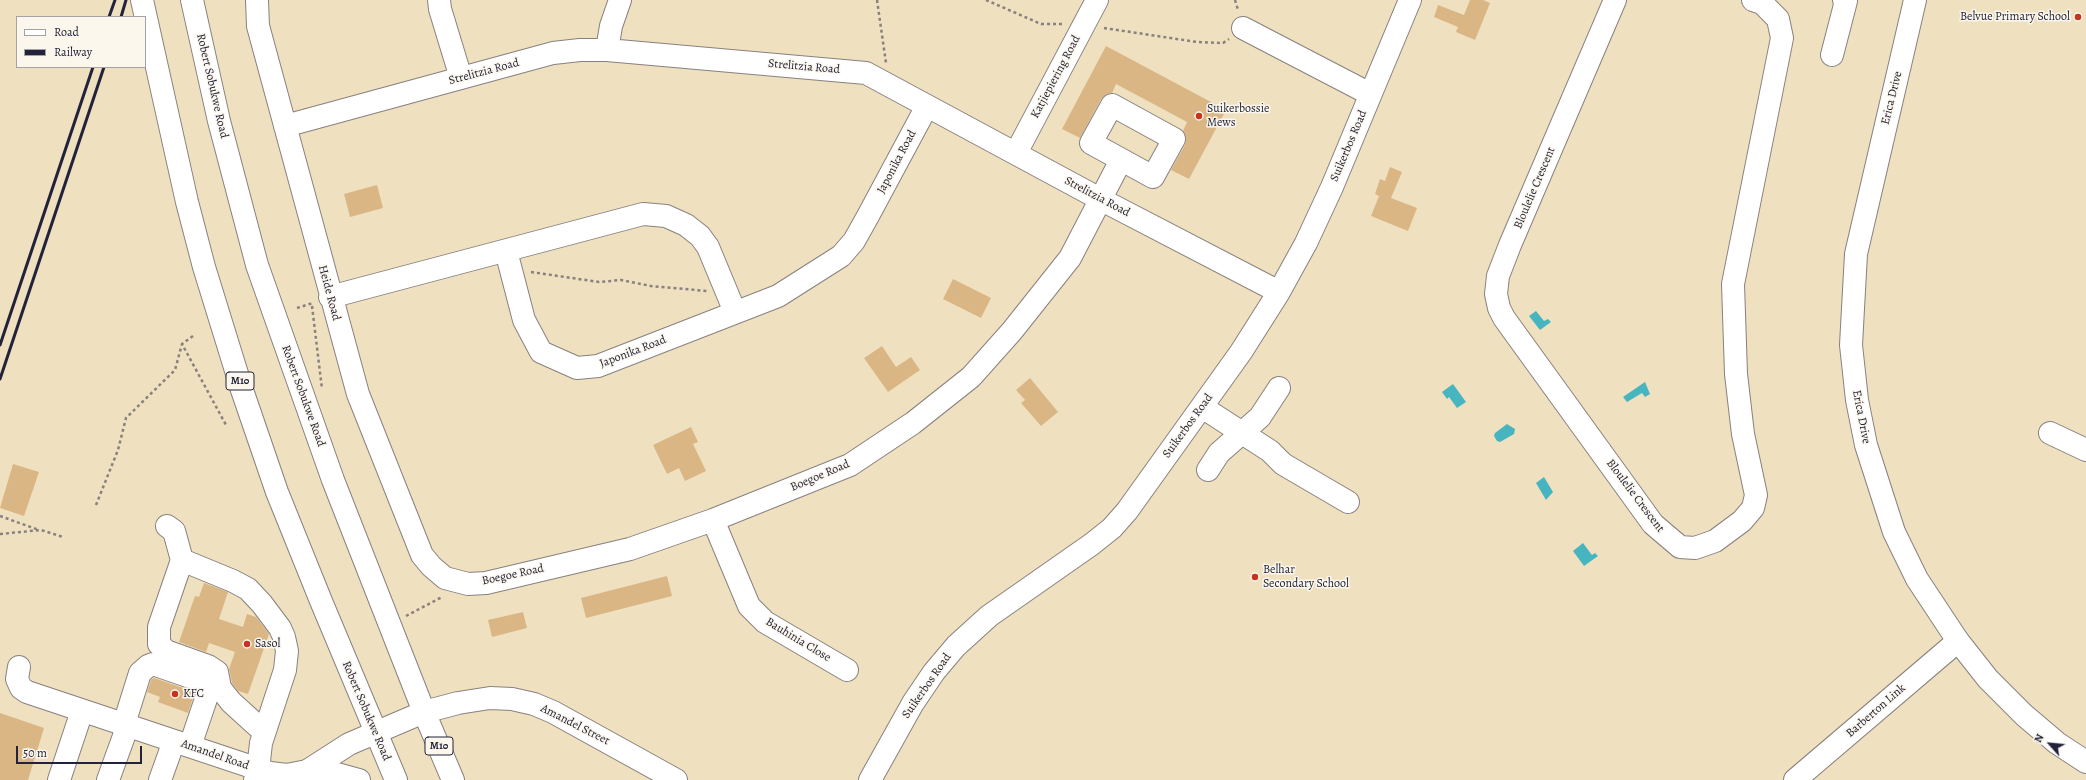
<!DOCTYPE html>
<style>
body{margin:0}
#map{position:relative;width:2086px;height:780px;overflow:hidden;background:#efe0c0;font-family:Alegreya,serif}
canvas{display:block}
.legend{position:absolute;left:16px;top:16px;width:130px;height:52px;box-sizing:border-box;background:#fbf7ec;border:1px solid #a4a2a5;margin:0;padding:5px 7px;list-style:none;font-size:12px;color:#22223b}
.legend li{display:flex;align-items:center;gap:8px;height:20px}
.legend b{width:20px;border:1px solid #a4a2a5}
.north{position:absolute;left:2030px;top:724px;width:40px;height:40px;-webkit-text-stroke:3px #fbf7ec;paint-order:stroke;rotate:297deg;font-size:11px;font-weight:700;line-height:16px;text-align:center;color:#22223b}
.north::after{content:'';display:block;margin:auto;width:14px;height:18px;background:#22223b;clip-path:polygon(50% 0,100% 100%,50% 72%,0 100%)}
.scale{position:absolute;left:16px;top:746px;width:126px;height:18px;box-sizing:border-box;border:2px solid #22223b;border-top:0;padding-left:5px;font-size:12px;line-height:14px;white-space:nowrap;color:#22223b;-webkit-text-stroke:3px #fbf7ec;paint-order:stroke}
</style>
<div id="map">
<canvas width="2086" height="780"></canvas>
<ul class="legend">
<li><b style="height:5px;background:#fff"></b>Road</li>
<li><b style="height:5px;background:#22223b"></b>Railway</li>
</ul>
<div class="north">N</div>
<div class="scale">50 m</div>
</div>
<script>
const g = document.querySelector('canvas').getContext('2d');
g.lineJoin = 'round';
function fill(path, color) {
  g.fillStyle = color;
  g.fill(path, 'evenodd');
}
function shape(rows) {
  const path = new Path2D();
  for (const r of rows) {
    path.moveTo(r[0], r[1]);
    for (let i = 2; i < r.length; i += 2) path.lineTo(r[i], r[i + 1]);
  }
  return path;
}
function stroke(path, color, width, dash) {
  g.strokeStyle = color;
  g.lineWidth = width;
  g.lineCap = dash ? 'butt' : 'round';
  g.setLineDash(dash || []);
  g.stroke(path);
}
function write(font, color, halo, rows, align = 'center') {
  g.font = font + ' Alegreya,serif';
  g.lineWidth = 3;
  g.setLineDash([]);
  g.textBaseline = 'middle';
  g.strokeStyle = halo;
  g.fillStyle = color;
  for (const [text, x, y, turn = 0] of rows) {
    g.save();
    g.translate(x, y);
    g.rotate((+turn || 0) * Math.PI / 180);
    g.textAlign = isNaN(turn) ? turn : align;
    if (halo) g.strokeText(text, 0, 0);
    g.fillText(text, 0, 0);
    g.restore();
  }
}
fill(shape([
 [1536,311,1544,321,1548,319,1551,322,1540,330,1529,316],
 [1645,382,1650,394,1645,397,1642,393,1627,402,1623,397],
 [1453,384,1466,402,1457,408,1449,397,1447,399,1442,392],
 [1507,424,1515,429,1514,434,1500,442,1497,441,1494,436,1495,433],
 [1544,477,1553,492,1546,500,1536,483],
 [1583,543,1592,555,1595,553,1598,556,1584,566,1573,551]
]), '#46b5c0');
fill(shape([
 [1470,0,1483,0,1490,3,1475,40,1456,32,1458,27,1434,17,1438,5,1464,15],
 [1106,46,1226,110,1189,179,1171,170,1185,145,1186,138,1183,131,1187,122,1116,84,1112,93,1106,94,1101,99,1080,138,1062,129],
 [1390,167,1402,172,1391,198,1417,208,1408,231,1371,216,1379,196,1375,194,1380,179,1385,181],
 [377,185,383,208,350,217,344,194],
 [953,279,991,298,981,318,943,299],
 [882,346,896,367,911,357,920,370,888,392,864,358],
 [1030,378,1058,412,1041,426,1021,403,1025,400,1016,390],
 [691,427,698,442,693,444,706,471,685,481,679,468,667,474,653,445],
 [13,464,39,472,24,516,0,508],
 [667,576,672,596,586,618,581,598],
 [204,583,228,592,219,619,243,627,247,614,256,617,269,634,248,694,238,691,232,683,229,669,235,652,209,643,206,652,179,642,195,596,199,597],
 [523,612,527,628,492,637,488,620],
 [154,678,195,692,188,713,158,702,160,697,147,692,151,680],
 [0,713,44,728,28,780,0,780]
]), '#dab685');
const minor = shape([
 [257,0,258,26,358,394,422,555,431,566,445,578,468,584,486,583,630,549,713,520,850,465,913,423,971,377,1012,331,1070,258,1121,160],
 [439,0,440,9,461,78],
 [1615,0,1510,245,1498,276,1496,294,1499,308,1504,318,1653,524,1680,547,1695,548,1715,541,1742,521,1753,508,1756,495,1743,434,1736,374,1733,284,1782,38,1778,19,1762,3,1753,0],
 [1243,28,1370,94],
 [607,50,611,26,620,0],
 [1832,55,1846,1,1844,0],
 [1112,105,1174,139,1153,177,1091,143,1112,105],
 [285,126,553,53,580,50,607,50,866,73,1100,199,1279,292],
 [1016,153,1097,0],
 [506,251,524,320,541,352,577,368,598,366,778,296,841,256,854,241,868,216,927,106],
 [330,297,643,214,666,216,686,225,700,236,708,247,735,312],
 [1202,407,1270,451,1283,464,1348,502],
 [2050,433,2086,450],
 [1208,470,1219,453,1260,417,1279,388],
 [713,520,749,606,765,622,847,670],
 [167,526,174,531,182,560,233,581,248,589,262,604,280,628,284,637,287,651,285,670,261,743,258,770,255,780],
 [182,560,159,627,159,644,166,651,208,666,217,672,220,688,231,702,264,732],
 [19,667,17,679,21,688,27,692,270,773,287,775,307,771,349,744,424,712,458,703,490,698,512,699,534,704,553,712,676,780],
 [124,724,140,673,148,666,153,664,202,681,208,686,208,693,190,746],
 [59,780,82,711],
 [108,780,128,725],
 [160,780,174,741],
 [870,780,913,703,934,672,956,646,989,616,1092,544,1112,528,1127,511,1241,352,1279,292,1306,243,1332,187,1410,0],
 [1795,780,1958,641]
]);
const major = shape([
 [142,0,187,202,204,267,242,390,277,492,321,601,396,780],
 [192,0,219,121,257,265,333,480,424,712,453,780],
 [1915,0,1856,254,1851,345,1857,400,1866,445,1894,532,1917,579,1958,641,1988,679,2024,715,2057,743,2086,762],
 [307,771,330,772,359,780]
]);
stroke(minor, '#88817e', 24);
stroke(major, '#88817e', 24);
stroke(shape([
 [877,0,886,63],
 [986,0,1041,24,1063,24],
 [1235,0,1238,10],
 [1104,28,1197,42,1223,43,1229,39],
 [531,272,599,282,621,280,651,286,707,291],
 [312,306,322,389],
 [297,308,313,303],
 [193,336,182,344,226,425],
 [96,505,118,450,126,418,175,370,182,344],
 [0,516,39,530],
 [0,534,41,530,63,537],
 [406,616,442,597]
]), '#88817e', 2.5, [3, 3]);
stroke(minor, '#fff', 22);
stroke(major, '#fff', 22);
stroke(shape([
 [109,17,115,0],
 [121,17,126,0],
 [0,345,93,67],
 [0,379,104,67]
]), '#22223b', 3);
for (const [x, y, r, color] of [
 [2078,17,4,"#c8321e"],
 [1199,116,4,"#c8321e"],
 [1255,577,4,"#c8321e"],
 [247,644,4,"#c8321e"],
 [175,694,4,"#c8321e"]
]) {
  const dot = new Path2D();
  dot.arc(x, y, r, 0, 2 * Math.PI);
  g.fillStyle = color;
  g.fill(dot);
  stroke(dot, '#fbf7ec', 1.5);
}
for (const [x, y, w] of [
 [240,381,28],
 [439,746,28]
]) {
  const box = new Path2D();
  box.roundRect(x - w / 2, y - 9, w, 18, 3);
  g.fillStyle = '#fbf7ec';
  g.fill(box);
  stroke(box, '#22223b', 1);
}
write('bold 11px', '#22223b', null, [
 ["M10",240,381],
 ["M10",439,746]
]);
write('12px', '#22223b', '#fbf7ec', [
 ["Belvue Primary School",2070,17,"right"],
 ["Suikerbossie",1207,109],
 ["Mews",1207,123],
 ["Belhar",1263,570],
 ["Secondary School",1263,584],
 ["Sasol",255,644],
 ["KFC",183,694]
], 'left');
write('12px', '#22223b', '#fbf7ec', [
 ["Strelitzia Road",804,67,5],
 ["Strelitzia Road",484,72,-15],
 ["Katjiepiering Road",1056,77,-62],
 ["Robert Sobukwe Road",212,86,77],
 ["Erica Drive",1892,98,-76],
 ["Suikerbos Road",1349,146,-67],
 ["Japonika Road",897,162,-62],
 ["Bloulelie Crescent",1535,188,-67],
 ["Strelitzia Road",1097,197,28],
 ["Heide Road",329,293,75],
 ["Japonika Road",633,352,-21],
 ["Robert Sobukwe Road",303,396,70],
 ["Erica Drive",1861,417,79],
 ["Suikerbos Road",1188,426,-54],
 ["Boegoe Road",820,476,-23],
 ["Bloulelie Crescent",1635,496,53],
 ["Boegoe Road",513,575,-12],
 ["Bauhinia Close",798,640,31],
 ["Suikerbos Road",927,686,-55],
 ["Robert Sobukwe Road",366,711,67],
 ["Barberton Link",1876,711,-41],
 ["Amandel Street",575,725,27],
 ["Amandel Road",215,755,19]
]);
</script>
